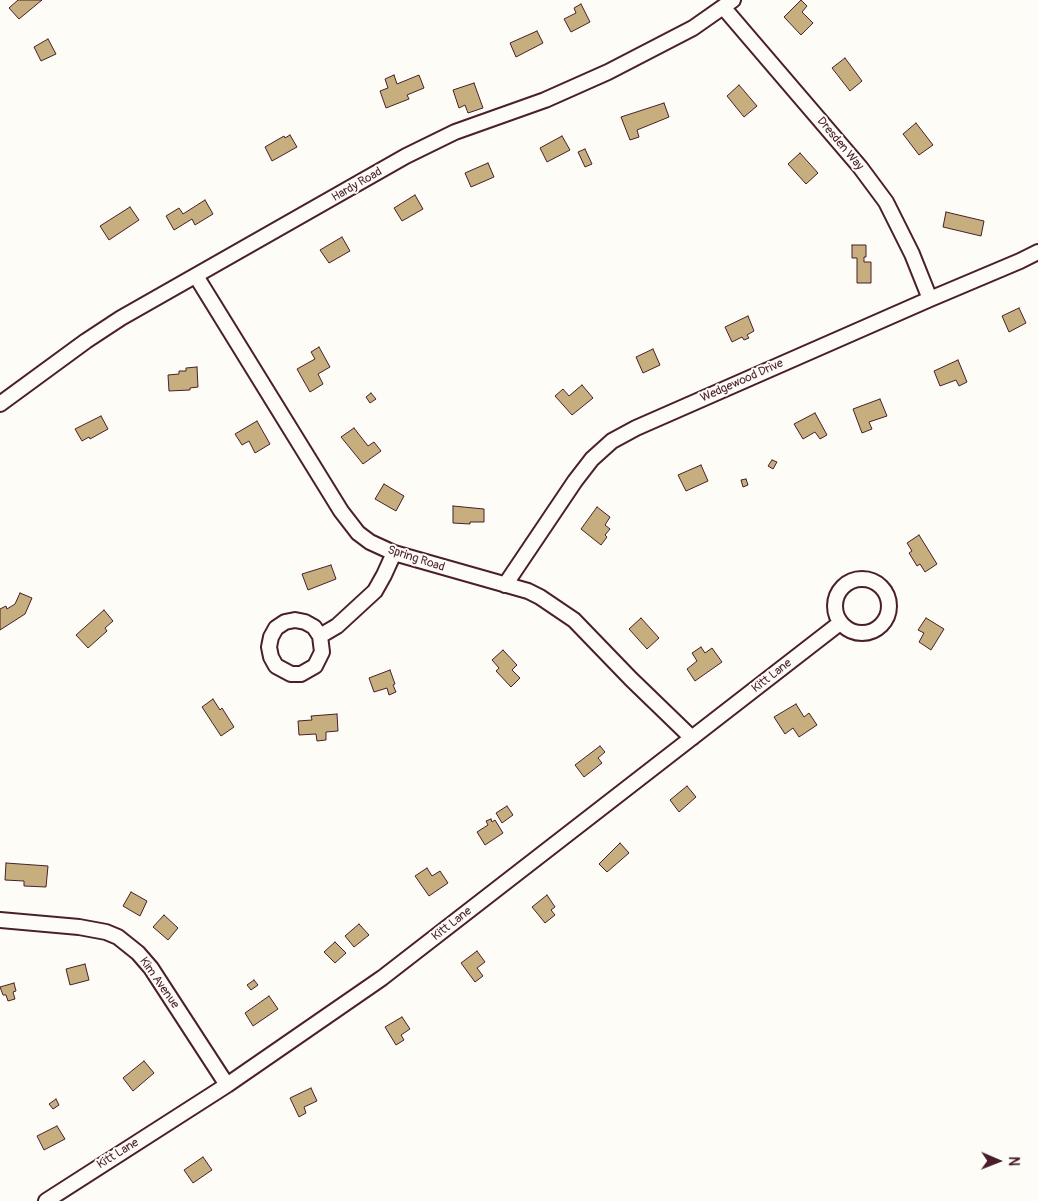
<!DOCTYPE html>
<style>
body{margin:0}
#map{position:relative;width:1038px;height:1201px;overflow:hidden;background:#fdfcf7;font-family:Pangolin,sans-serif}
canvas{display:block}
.north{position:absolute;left:973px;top:1136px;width:50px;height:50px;-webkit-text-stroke:4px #fdfcf7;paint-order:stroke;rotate:91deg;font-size:14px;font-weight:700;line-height:20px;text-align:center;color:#4a1f2b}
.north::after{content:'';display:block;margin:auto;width:18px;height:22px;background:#4a1f2b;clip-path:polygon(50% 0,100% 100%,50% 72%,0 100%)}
</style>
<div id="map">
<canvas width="1038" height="1201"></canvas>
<div class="north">N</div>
</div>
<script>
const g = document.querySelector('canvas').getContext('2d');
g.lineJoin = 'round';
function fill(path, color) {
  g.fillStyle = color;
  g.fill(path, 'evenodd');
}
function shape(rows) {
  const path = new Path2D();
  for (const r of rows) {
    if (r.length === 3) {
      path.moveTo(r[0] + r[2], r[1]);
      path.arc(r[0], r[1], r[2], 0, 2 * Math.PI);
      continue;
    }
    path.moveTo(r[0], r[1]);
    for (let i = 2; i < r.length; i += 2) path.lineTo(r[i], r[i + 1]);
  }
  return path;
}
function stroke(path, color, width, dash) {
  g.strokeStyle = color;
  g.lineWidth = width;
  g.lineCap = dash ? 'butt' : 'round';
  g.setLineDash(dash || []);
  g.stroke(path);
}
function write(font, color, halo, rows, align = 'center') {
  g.font = font + ' Pangolin,sans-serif';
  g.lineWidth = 4;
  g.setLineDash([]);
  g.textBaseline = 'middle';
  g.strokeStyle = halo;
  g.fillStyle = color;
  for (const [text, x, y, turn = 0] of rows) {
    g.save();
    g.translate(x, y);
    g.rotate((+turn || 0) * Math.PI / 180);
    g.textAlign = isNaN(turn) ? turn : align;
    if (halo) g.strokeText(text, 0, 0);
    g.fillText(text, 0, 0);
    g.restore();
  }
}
const building = shape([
 [18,0,42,0,19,19,9,8,18,0],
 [801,0,807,6,802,12,813,23,801,35,784,17,801,0],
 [581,4,590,22,571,32,564,19,576,13,574,8,581,4],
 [537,31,543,43,516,57,510,43,537,31],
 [48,39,56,54,41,61,34,47,48,39],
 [845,58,862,81,850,91,832,68,845,58],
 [394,75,397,84,419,75,424,88,407,95,409,99,386,108,380,91,388,88,385,79,394,75],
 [474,83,483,108,468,113,465,105,459,108,453,90,474,83],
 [739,85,757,106,744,117,727,96,739,85],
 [664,103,669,117,637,130,639,137,630,140,621,117,664,103],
 [916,123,933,145,919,155,903,134,916,123],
 [290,135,297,147,272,161,265,147,284,136,285,138,290,135],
 [562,136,570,150,547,162,540,148,562,136],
 [585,149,592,164,585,167,578,152,585,149],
 [800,153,818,173,806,184,788,164,800,153],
 [488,163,494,177,471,187,465,173,488,163],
 [415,195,423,209,402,221,394,208,415,195],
 [205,200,213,214,195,225,192,219,174,230,166,216,179,208,183,214,205,200],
 [130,207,139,220,109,240,100,226,130,207],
 [946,212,984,221,981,236,943,227,946,212],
 [342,237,350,251,329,263,320,250,342,237],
 [852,245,866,245,866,257,864,257,864,262,871,262,871,283,857,283,857,258,852,258,852,245],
 [1019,308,1026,323,1009,332,1002,316,1019,308],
 [748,316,754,331,747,335,749,338,744,340,742,337,732,342,725,327,748,316],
 [319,347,330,367,318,374,323,384,310,392,297,369,315,359,311,352,319,347],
 [653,349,660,365,643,373,636,357,653,349],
 [958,360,967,382,959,386,956,380,940,386,934,371,958,360],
 [197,367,198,387,190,388,190,390,169,391,168,375,179,374,179,371,186,371,186,368,197,367],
 [582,385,593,398,572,415,555,396,563,389,569,396,582,385],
 [371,393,376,399,370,403,366,397,371,393],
 [880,399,887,416,869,422,872,429,862,433,853,409,880,399],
 [815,413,827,435,820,439,815,432,803,439,794,424,815,413],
 [101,416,108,429,90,439,89,437,82,441,75,429,101,416],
 [257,421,270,444,255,453,249,441,242,445,235,434,257,421],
 [354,428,368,446,374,442,381,451,363,464,341,437,354,428],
 [772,460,777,462,773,469,768,466,772,460],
 [701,465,708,481,686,491,678,475,701,465],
 [746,479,748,485,743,487,741,480,746,479],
 [384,484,404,496,396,511,375,499,384,484],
 [453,506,484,509,484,522,470,522,470,524,453,523,453,506],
 [597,507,610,517,605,525,610,529,605,535,607,537,601,545,581,529,597,507],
 [919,535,937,564,925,572,920,564,917,566,909,553,912,551,907,543,919,535],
 [331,565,336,579,308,590,302,574,331,565],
 [20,593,32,598,25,614,0,630,0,609,6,606,7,609,15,604,20,593],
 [104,610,113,621,105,628,107,631,88,648,76,635,104,610],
 [641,618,659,638,647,649,629,629,641,618],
 [926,618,944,629,931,650,919,642,924,633,918,630,926,618],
 [701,647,705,653,712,648,722,662,695,681,687,669,697,661,692,653,701,647],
 [503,650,517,665,512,670,520,678,511,687,496,671,499,668,492,660,503,650],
 [390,670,395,684,393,685,396,692,389,695,387,688,374,692,369,678,390,670],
 [213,699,220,710,222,708,234,727,221,736,202,707,213,699],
 [796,704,804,717,809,713,817,725,799,737,793,728,785,734,774,717,796,704],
 [337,714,338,731,326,732,326,740,317,741,316,734,299,735,298,721,312,720,311,716,337,714],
 [600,746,605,752,598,758,602,763,584,777,575,765,600,746],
 [687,786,696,797,679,812,670,800,687,786],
 [507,806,513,815,502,823,496,813,507,806],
 [491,819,492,822,495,820,503,833,485,845,477,832,488,825,486,821,491,819],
 [620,843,629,853,607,872,599,864,620,843],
 [6,863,48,866,46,887,24,886,24,881,5,880,6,863],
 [427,868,432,876,440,871,448,883,429,896,415,876,427,868],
 [131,892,147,901,140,916,123,906,131,892],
 [547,895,555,907,551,910,555,915,545,923,532,907,547,895],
 [164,915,178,928,168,940,153,927,164,915],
 [359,924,369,935,354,947,345,936,359,924],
 [335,942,346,953,335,963,324,952,335,942],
 [477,951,485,962,477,968,483,976,475,982,461,963,477,951],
 [85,964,89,980,70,985,66,969,85,964],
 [254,980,258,985,251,990,247,985,254,980],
 [14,983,16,991,13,992,15,999,8,1001,6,995,3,995,0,987,14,983],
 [269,996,278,1009,253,1026,245,1013,269,996],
 [402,1017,410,1029,401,1035,404,1040,396,1045,385,1027,402,1017],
 [144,1061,154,1073,133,1091,123,1078,144,1061],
 [311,1088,317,1101,304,1107,306,1113,299,1117,290,1098,311,1088],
 [56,1099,59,1105,53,1109,49,1104,56,1099],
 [57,1126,65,1139,44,1150,37,1136,57,1126],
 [203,1157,212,1170,193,1183,184,1170,203,1157]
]);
fill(building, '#c6ae7e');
stroke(building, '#4a1f2b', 1);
const minor = shape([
 [723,7,860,167,886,202,912,254,930,299],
 [196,276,341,511,358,533,370,542,394,553,528,591,540,597,574,620,631,679,692,738],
 [0,404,86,341,121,318,406,156,455,132,545,100,608,72,693,28,733,0],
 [862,606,27],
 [505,585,575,481,592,459,612,441,636,428,930,299,1020,261,1038,252],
 [320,636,314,627,305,622,295,620,285,622,276,628,271,637,269,647,271,657,276,666,291,674,301,674,315,666,322,652,320,636,337,626,375,591,384,575,394,553],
 [0,920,79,927,106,932,118,937,138,953,151,968,227,1085],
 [46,1201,227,1085,382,978,840,623]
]);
stroke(minor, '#4a1f2b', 18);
stroke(minor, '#fdfcf7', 14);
write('12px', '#4a1f2b', '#fdfcf7', [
 ["Dresden Way",840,144,50],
 ["Hardy Road",357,185,-30],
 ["Wedgewood Drive",742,381,-24],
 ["Spring Road",416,559,18],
 ["Kitt Lane",772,676,-38],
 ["Kitt Lane",452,924,-38],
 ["Kim Avenue",159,983,55],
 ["Kitt Lane",118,1154,-32]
]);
</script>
